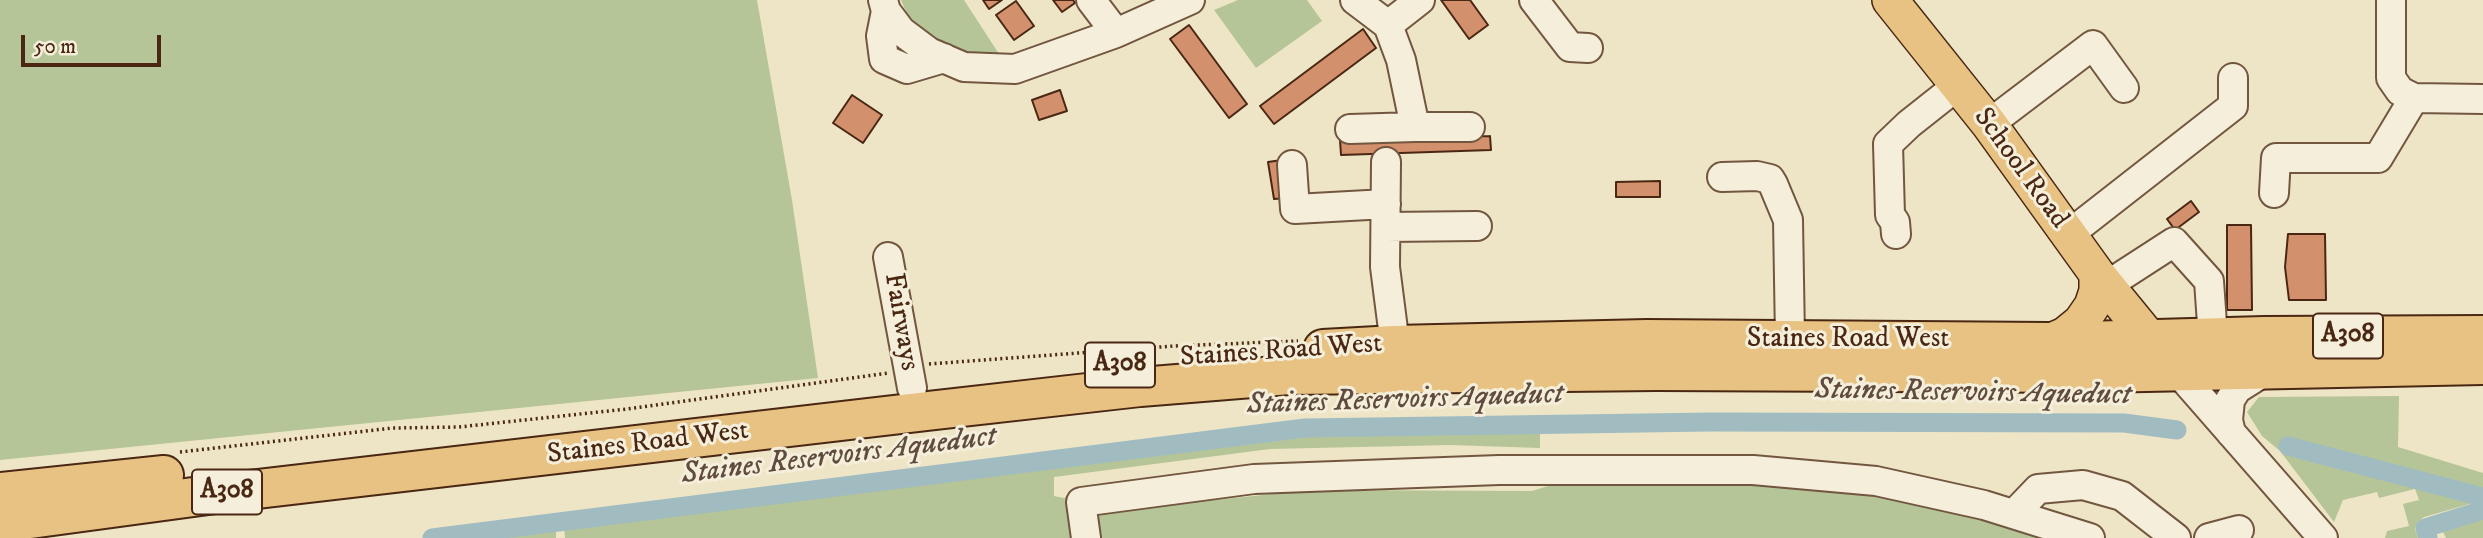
<!DOCTYPE html>
<style>
body{margin:0}
#map{position:relative;width:2483px;height:538px;overflow:hidden;background:#eee5c6;font-family:"IM FELL DW Pica",serif}
canvas{display:block}
.scale{position:absolute;left:21px;top:35px;width:140px;height:32px;box-sizing:border-box;border:4px solid #492713;border-top:0;padding-left:9px;font-size:21px;line-height:24px;white-space:nowrap;color:#492713;-webkit-text-stroke:5px #f4eeda;paint-order:stroke}
</style>
<div id="map">
<canvas width="2483" height="538"></canvas>
<div class="scale">50 m</div>
</div>
<script>
const g = document.querySelector('canvas').getContext('2d');
g.lineJoin = 'round';
function fill(path, color) {
  g.fillStyle = color;
  g.fill(path, 'evenodd');
}
function shape(rows) {
  const path = new Path2D();
  for (const r of rows) {
    path.moveTo(r[0], r[1]);
    for (let i = 2; i < r.length; i += 2) path.lineTo(r[i], r[i + 1]);
  }
  return path;
}
function stroke(path, color, width, dash) {
  g.strokeStyle = color;
  g.lineWidth = width;
  g.lineCap = dash ? 'butt' : 'round';
  g.setLineDash(dash || []);
  g.stroke(path);
}
function write(font, color, halo, rows, align = 'center') {
  g.font = font + ' "IM FELL DW Pica",serif';
  g.lineWidth = 6;
  g.setLineDash([]);
  g.textBaseline = 'middle';
  g.strokeStyle = halo;
  g.fillStyle = color;
  for (const [text, x, y, turn = 0] of rows) {
    g.save();
    g.translate(x, y);
    g.rotate((+turn || 0) * Math.PI / 180);
    g.textAlign = isNaN(turn) ? turn : align;
    if (halo) g.strokeText(text, 0, 0);
    g.fillText(text, 0, 0);
    g.restore();
  }
}
fill(shape([
 [0,0,757,0,792,200,818,378,0,460],
 [901,0,964,0,1001,57,968,54,933,41,909,19],
 [1238,0,1307,0,1322,21,1256,68,1214,10],
 [2399,396,2398,447,2483,473,2483,489,2292,441,2285,452,2480,501,2424,517,2418,522,2415,529,2418,538,2385,538,2387,531,2409,526,2403,504,2419,500,2415,489,2379,498,2377,492,2343,500,2334,522,2280,451,2262,436,2247,412,2259,397],
 [1407,432,1540,432,1540,448,1450,445,1270,449,1054,477,1054,496,1074,500,1078,514,1312,490,1532,491,1548,486,1594,481,1691,478,1846,487,2075,538,565,538,564,526,1242,441,1301,435],
 [2483,519,2483,538,2446,538,2443,532],
 [556,528,556,538,476,538,491,536]
]), '#b5c597');
stroke(shape([
 [2288,446,2483,497],
 [432,538,1305,428,1710,422,2124,423,2177,430],
 [2428,538,2425,528,2483,510]
]), '#a0bcc1', 19);
const building = shape([
 [983,0,1002,0,989,9,983,0],
 [1053,0,1073,0,1075,3,1062,12,1053,0],
 [1441,0,1470,0,1488,25,1469,39,1441,0],
 [1016,1,1034,26,1014,40,996,15,1016,1],
 [1189,25,1247,104,1229,118,1170,39,1189,25],
 [1363,29,1376,48,1274,124,1260,106,1363,29],
 [1060,90,1067,111,1039,120,1032,100,1060,90],
 [852,95,882,115,863,143,833,123,852,95],
 [1490,136,1491,150,1341,155,1340,140,1490,136],
 [1282,160,1288,198,1274,199,1268,162,1282,160],
 [1660,181,1660,197,1616,197,1616,182,1660,181],
 [2191,201,2199,212,2175,230,2167,219,2191,201],
 [2227,225,2251,225,2252,310,2227,310,2227,225],
 [2288,234,2325,234,2326,300,2289,300,2285,267,2288,234]
]);
fill(building, '#d3906c');
stroke(building, '#492713', 2);
const minor = shape([
 [883,0,886,11,901,31,929,52,964,67,1015,69,1116,33,1190,0],
 [1091,0,1116,33],
 [1534,0,1570,47,1588,48],
 [2391,0,2391,78,2400,91,2414,98,2483,99],
 [886,11,881,36,884,59,907,69,944,58],
 [1388,25,1420,0],
 [1989,124,2093,45,2124,88],
 [1415,127,1470,127],
 [1350,129,1415,127,1401,60,1388,25,1355,0],
 [1386,162,1385,267,1395,345],
 [1292,165,1295,209,1386,204],
 [1722,177,1757,176,1770,179,1773,184,1788,220,1790,338],
 [2274,193,2276,158,2378,158,2414,98],
 [1386,227,1477,226],
 [1896,234,1895,222,1890,215,1888,144,1909,124,1957,86],
 [2068,235,2233,106,2233,78],
 [888,257,912,388],
 [2106,286,2174,242,2209,281,2213,338],
 [2178,372,2323,538],
 [2231,433,2228,420,2230,400,2237,389,2267,370],
 [2014,514,2038,489,2083,485,2122,496,2176,538],
 [1086,538,1081,502,1254,479,1499,470,1753,470,1876,481,1984,505,2090,538],
 [2209,538,2239,530]
]);
const major = shape([
 [1890,0,1989,124,2097,274,2164,356],
 [2049,342,2065,335,2081,322,2092,306,2097,291,2097,274]
]);
const highway = shape([
 [1323,349,1395,345,1647,339,2049,342,2264,336,2483,335],
 [0,492,164,475],
 [0,523,223,493,936,410,1140,387,1289,375,1656,371,2098,373,2483,365]
]);
stroke(minor, '#725640', 32);
stroke(major, '#492713', 38);
stroke(highway, '#492713', 42);
stroke(shape([
 [929,364,1174,346,1298,341],
 [180,452,393,428,459,427,627,409,888,373]
]), '#492713', 3.5, [2, 3.5]);
stroke(minor, '#f4eeda', 28);
stroke(major, '#e7c283', 35);
stroke(highway, '#e7c283', 38);
for (const [x, y, w] of [
 [2348,336,70],
 [1120,365,70],
 [227,492,70]
]) {
  const box = new Path2D();
  box.roundRect(x - w / 2, y - 22.5, w, 45, 5);
  g.fillStyle = '#f4eeda';
  g.fill(box);
  stroke(box, '#492713', 2);
}
write('bold 26px', '#492713', null, [
 ["A308",2348,336],
 ["A308",1120,365],
 ["A308",227,492]
]);
write('28px', '#492713', '#f4eeda', [
 ["School Road",2020,169,54],
 ["Fairways",900,322,80],
 ["Staines Road West",1848,340],
 ["Staines Road West",1281,352,-4],
 ["Staines Road West",648,444,-7]
]);
write('italic 30px', '#5f4c3e', '#f4eeda', [
 ["Staines Reservoirs Aqueduct",1973,394,1],
 ["Staines Reservoirs Aqueduct",1405,401,-2],
 ["Staines Reservoirs Aqueduct",839,457,-7]
]);
</script>
